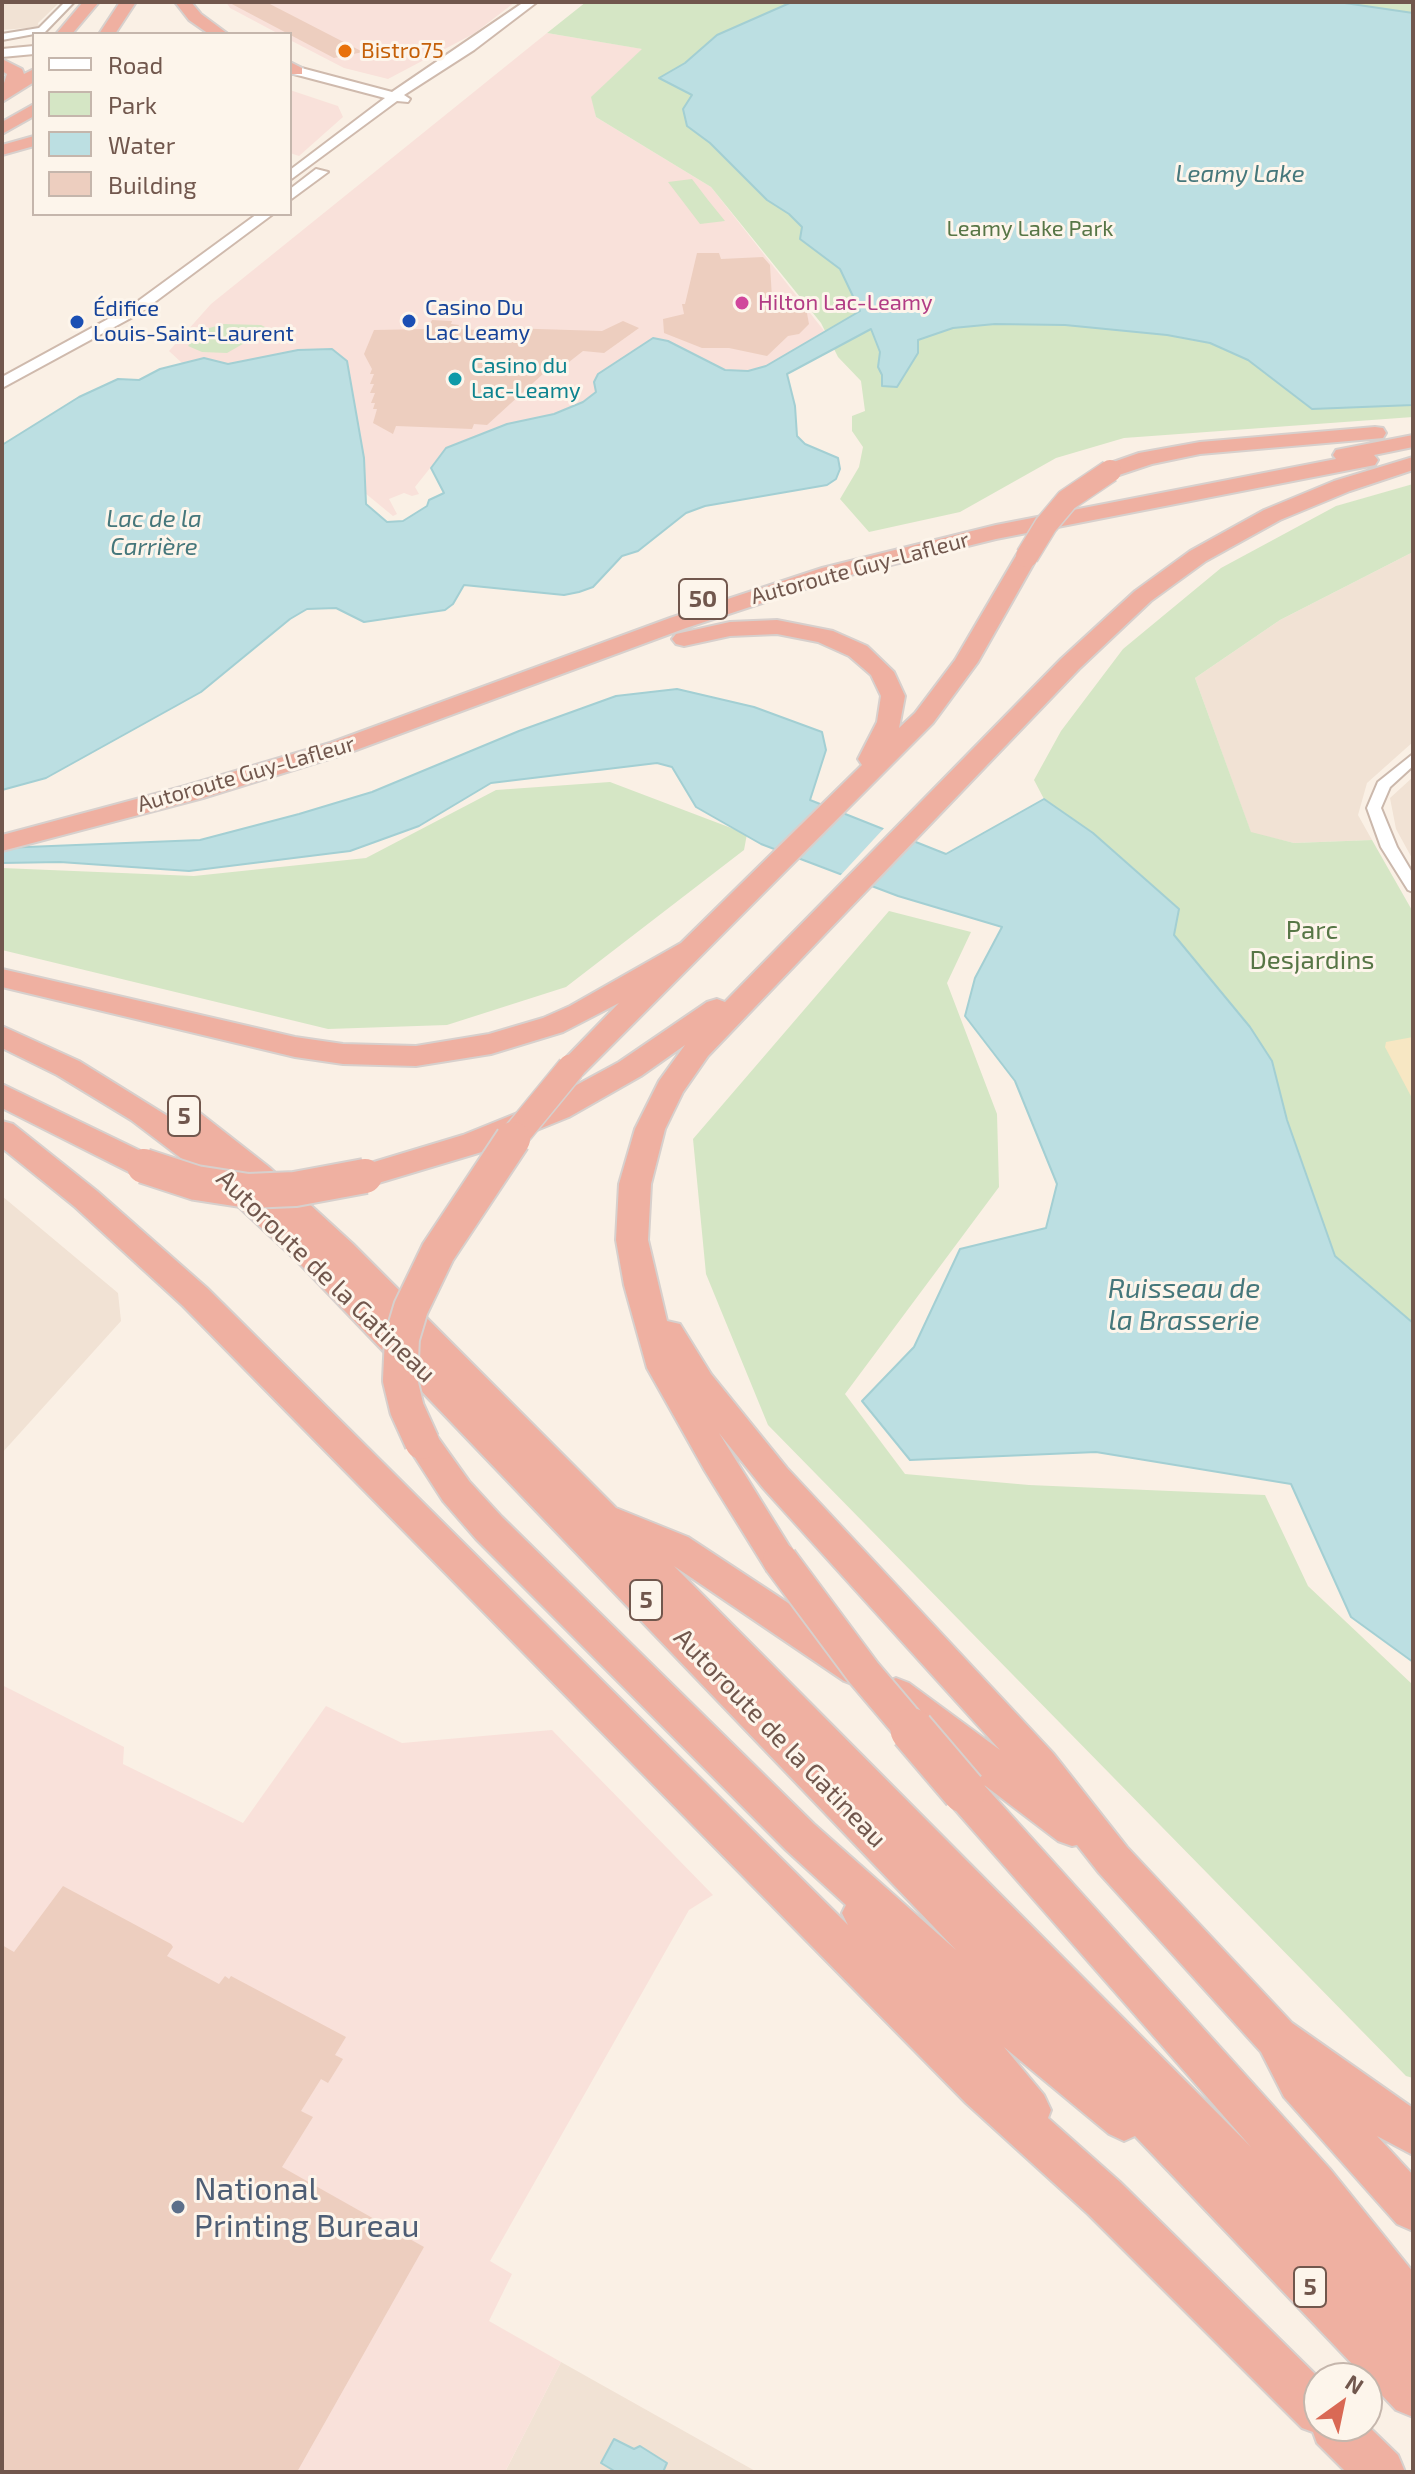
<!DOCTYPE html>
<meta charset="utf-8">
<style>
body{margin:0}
#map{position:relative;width:1415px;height:2474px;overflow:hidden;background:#faf0e5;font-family:"Exo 2",sans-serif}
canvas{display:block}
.frame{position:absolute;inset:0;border:4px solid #71574d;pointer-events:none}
.legend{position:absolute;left:32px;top:32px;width:260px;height:184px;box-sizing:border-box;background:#fdf5eb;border:2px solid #c5b6ac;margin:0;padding:10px 14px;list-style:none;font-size:24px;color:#71574d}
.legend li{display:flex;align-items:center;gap:16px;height:40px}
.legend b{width:40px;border:2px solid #c5b6ac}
.north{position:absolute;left:1303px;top:2362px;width:80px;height:80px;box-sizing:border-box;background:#fdf5eb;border:2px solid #c5b6ac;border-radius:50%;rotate:33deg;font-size:22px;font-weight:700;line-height:32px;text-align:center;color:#71574d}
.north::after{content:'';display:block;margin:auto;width:28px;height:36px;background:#d96955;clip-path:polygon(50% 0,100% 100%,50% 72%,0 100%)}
</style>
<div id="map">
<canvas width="1415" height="2474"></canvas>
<div class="frame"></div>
<ul class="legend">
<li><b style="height:10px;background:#fff"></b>Road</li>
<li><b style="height:22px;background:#d5e6c5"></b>Park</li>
<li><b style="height:22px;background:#bcdfe2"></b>Water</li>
<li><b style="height:22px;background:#edcebf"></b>Building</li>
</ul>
<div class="north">N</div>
</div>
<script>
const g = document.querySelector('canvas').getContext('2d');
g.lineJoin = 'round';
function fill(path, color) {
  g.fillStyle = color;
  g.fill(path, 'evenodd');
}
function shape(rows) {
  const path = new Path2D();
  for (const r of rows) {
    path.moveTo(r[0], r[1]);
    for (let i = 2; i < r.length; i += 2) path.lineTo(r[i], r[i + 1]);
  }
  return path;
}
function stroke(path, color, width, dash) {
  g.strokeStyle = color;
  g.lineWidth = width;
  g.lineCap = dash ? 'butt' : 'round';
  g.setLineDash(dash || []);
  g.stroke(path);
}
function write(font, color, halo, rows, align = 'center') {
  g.font = font + ' "Exo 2",sans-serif';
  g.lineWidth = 6;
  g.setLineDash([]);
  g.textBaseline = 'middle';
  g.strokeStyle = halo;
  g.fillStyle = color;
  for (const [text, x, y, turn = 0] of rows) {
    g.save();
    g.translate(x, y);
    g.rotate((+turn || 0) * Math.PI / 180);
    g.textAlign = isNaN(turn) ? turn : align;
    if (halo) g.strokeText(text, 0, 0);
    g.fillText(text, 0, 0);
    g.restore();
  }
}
fill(shape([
 [2,2,60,2,38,23,39,27,2,30],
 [1413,552,1413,742,1367,783,1358,815,1372,840,1294,843,1251,833,1195,678,1280,620],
 [1413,777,1413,860,1396,829,1390,798],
 [2,1196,118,1293,121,1321,2,1453],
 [561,2362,757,2472,505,2472]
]), '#f1e2d4');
fill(shape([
 [226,2,515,2,475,33,388,79,344,68,290,40,290,34,279,34,230,8],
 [547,33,643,49,592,97,596,117,711,187,825,332,766,366,748,371,725,370,668,341,653,338,598,374,596,392,583,402,554,414,507,424,446,448,415,487,419,494,412,496,404,493,389,499,397,514,393,516,365,493,364,458,347,361,332,349,298,350,228,364,204,358,182,363,169,351,211,304],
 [290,90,338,106,343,117,299,156,290,153],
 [2,1685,124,1747,123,1764,243,1823,326,1706,402,1743,552,1730,713,1895,689,1910,490,2261,512,2274,489,2321,561,2362,505,2472,2,2472]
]), '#f9e1da');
fill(shape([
 [586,2,1413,2,1413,417,1124,438,1056,458,960,512,869,532,840,499,859,467,863,447,852,431,852,416,865,411,861,381,838,357,821,323,711,187,596,117,591,97,642,49,547,33],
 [692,179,708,200,725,221,700,224,668,182],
 [224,324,261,325,269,329,227,353,202,352,188,346,202,330],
 [1413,484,1413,552,1280,620,1195,678,1251,832,1294,843,1372,840,1413,912,1413,1323,1335,1256,1287,1120,1272,1061,1093,833,1044,799,1034,780,1061,731,1123,649,1221,568,1336,506],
 [610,782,747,834,744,850,566,987,447,1025,328,1029,2,950,2,868,194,876,366,858,496,790],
 [889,911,971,932,947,983,997,1114,999,1187,845,1394,905,1474,1029,1485,1265,1495,1308,1586,1413,1685,1413,2078,1406,2076,768,1425,706,1274,693,1139]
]), '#d5e6c5');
fill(shape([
 [1413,1037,1413,1100,1385,1047,1386,1042]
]), '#f7e7c3');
const water = shape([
 [792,2,1338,2,1413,13,1413,405,1312,409,1248,360,1210,343,1167,335,1065,325,995,324,953,328,918,340,918,353,897,387,882,386,882,375,878,367,880,352,871,329,787,374,795,406,797,436,805,444,838,458,840,469,836,479,827,485,705,506,686,513,638,551,622,556,593,587,579,592,564,595,464,585,453,604,445,610,364,622,336,608,307,609,290,619,201,692,46,778,2,790,2,445,79,397,118,379,139,380,160,369,204,358,228,364,298,350,332,349,347,361,364,458,366,504,387,522,403,521,427,506,429,500,444,493,431,468,446,448,507,424,554,414,583,402,596,392,594,382,598,374,653,338,668,341,725,370,748,371,766,366,860,311,840,269,800,239,802,227,789,214,767,200,710,143,687,126,683,109,692,95,659,78,685,63,717,35,792,2],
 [677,689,754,707,822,732,826,750,810,800,946,854,1044,799,1093,833,1179,909,1174,935,1250,1027,1272,1061,1287,1120,1335,1256,1413,1323,1413,1662,1351,1617,1291,1484,1096,1452,910,1460,862,1401,914,1347,960,1249,1046,1228,1057,1184,1015,1081,965,1016,975,978,1002,927,898,896,761,844,696,807,672,767,657,763,491,783,419,826,350,851,189,871,60,862,2,863,2,848,200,840,299,814,372,792,519,731,616,696,677,689],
 [614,2439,634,2449,640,2446,667,2463,663,2472,616,2472,601,2463,614,2439]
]);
fill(water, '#bcdfe2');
stroke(water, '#a3cfd3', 2);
fill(shape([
 [886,826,918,839,869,889,838,878]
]), '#faf0e5');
fill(shape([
 [228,2,266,2,363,52,334,58],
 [697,253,719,253,721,259,763,257,770,265,772,298,792,298,795,308,806,308,809,324,799,334,788,336,767,356,729,348,702,348,664,333,663,319,684,314,682,304,685,304],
 [432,320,452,321,451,324,459,325,457,329,505,331,506,328,602,331,623,321,639,328,604,353,583,351,569,362,556,362,487,425,474,424,472,429,396,426,393,434,373,423,377,409,373,409,375,403,371,403,375,393,370,393,374,384,370,384,374,374,370,374,372,369,364,354,374,330,427,329],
 [63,1886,171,1944,173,1947,167,1956,219,1984,225,1976,229,1979,231,1976,346,2037,335,2055,343,2059,328,2083,321,2079,301,2111,313,2117,282,2167,424,2247,297,2472,2,2472,2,1945,14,1952]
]), '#edcebf');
const street = shape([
 [65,2,74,2,45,32,2,40,2,34,39,28,65,2],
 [1413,754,1413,766,1390,787,1381,808,1397,847,1413,874,1413,892,1408,890,1381,847,1367,808,1378,782,1413,754]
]);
const secondary = shape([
 [524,2,537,2,474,50,404,95,410,99,408,102,397,101,290,180,290,170,385,98,290,73,290,65,392,92,524,2],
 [34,46,34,54,2,57,2,49,34,46],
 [316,169,328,172,290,200,290,189,316,169],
 [257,214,273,214,140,313,2,388,2,377,130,307,257,214]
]);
const highway = shape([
 [83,2,99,2,72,34,56,34,83,2],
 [120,2,136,2,115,34,99,34,120,2],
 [175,2,191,2,201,14,228,34,209,34,189,20,175,2],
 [2,59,22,69,24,74,34,69,34,82,2,102,2,89,7,74,2,71,2,59],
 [290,62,302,68,302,74,290,74,290,62],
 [34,104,34,116,2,134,2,122,34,104],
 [34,136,34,146,2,155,2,145,34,136],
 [1375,427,1383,428,1386,433,1383,438,1200,454,1152,464,1110,478,1099,471,1102,466,1139,453,1200,442,1375,427],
 [1413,435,1413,447,1374,455,1378,460,1375,465,996,539,838,578,686,628,348,753,203,798,2,851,2,835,185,786,330,743,670,618,822,568,996,525,1336,459,1333,455,1336,450,1413,435],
 [1413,457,1413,470,1350,491,1280,520,1206,561,1151,601,1079,669,708,1056,683,1092,665,1129,651,1184,648,1240,667,1321,680,1324,711,1374,787,1468,1053,1753,1127,1847,1292,2023,1413,2108,1413,2155,1377,2136,1413,2175,1413,2231,1397,2224,1284,2097,1261,2052,1099,1873,1077,1845,1072,1846,1058,1841,983,1784,1330,2169,1413,2272,1413,2417,1396,2410,1135,2136,1124,2141,1109,2134,1004,2047,1044,2095,1051,2110,1048,2118,1120,2182,1319,2378,1319,2426,1367,2425,1398,2455,1405,2472,1346,2472,1317,2443,1313,2432,1302,2428,1088,2214,966,2103,183,1306,75,1207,2,1148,2,1121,13,1124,97,1191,207,1288,848,1925,842,1913,846,1905,786,1850,476,1539,443,1501,405,1442,410,1432,422,1428,434,1432,469,1481,502,1517,814,1824,956,1950,299,1263,211,1181,131,1120,57,1075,2,1048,2,1026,79,1061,169,1117,173,1109,184,1106,195,1109,269,1167,353,1244,616,1508,688,1537,870,1657,876,1669,870,1681,857,1686,844,1681,674,1566,1251,2147,950,1804,944,1791,950,1778,964,1773,974,1777,883,1707,877,1695,883,1683,896,1678,909,1683,1000,1750,763,1488,719,1433,798,1560,793,1571,780,1575,767,1571,705,1471,647,1368,624,1285,616,1240,619,1184,635,1129,659,1081,685,1045,641,1076,569,1117,485,1151,365,1187,354,1184,349,1176,354,1168,463,1135,547,1101,619,1062,707,1002,717,999,725,1002,1061,659,1135,591,1190,551,1264,510,1334,481,1413,457],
 [1027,549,1035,551,1038,556,978,662,933,723,582,1075,571,1078,560,1075,556,1068,619,1003,563,1032,491,1054,416,1066,343,1064,295,1057,2,987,2,969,295,1037,343,1044,416,1046,489,1034,543,1018,570,1006,681,943,862,765,858,759,877,722,881,696,871,675,849,656,818,642,777,634,730,636,684,646,676,644,672,639,676,634,730,622,777,620,833,631,867,646,894,672,905,696,899,728,915,713,955,660,1016,556,1019,551,1027,549],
 [2,1084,155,1158,160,1166,155,1174,144,1177,133,1174,2,1108,2,1084]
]);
stroke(street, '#cbb8ac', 4);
stroke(secondary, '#cfbaad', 4);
stroke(highway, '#d7d0cd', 4);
fill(street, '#fff');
fill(secondary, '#fff');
fill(highway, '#efb0a1');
const highwayBridgeFar3 = shape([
 [1027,556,1046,525,1067,500,1110,471]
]);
const highwayBridgeFar2 = shape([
 [511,1141,571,1068]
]);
const highwayBridgeFar1 = shape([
 [144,1166,196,1183,248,1191,295,1189,365,1176],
 [422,1442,407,1409,400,1380,402,1338,411,1308,438,1252,513,1139],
 [780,1560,864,1673,914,1732]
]);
const highwayBridge = shape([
 [912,1730,964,1791]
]);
stroke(highwayBridgeFar3, '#d7d0cd', 25, []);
stroke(highwayBridgeFar2, '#d7d0cd', 30, []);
stroke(highwayBridgeFar1, '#d7d0cd', 38, []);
stroke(highwayBridge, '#d7d0cd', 47, []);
stroke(highwayBridgeFar3, '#efb0a1', 22);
stroke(highwayBridgeFar2, '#efb0a1', 27);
stroke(highwayBridgeFar1, '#efb0a1', 34);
stroke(highwayBridge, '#efb0a1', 43);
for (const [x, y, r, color] of [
 [345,51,8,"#e8710a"],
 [742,303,8,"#d1479c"],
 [409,321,8,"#1a4fb4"],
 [77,322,8,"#1a4fb4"],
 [455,379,8,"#0f9aa8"],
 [178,2207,8,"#5c6f8a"]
]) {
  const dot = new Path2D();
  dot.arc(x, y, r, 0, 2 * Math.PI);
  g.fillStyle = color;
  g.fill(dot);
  stroke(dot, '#fdf5eb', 3);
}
write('22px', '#c56008', '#fdf5eb', [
 ["Bistro75",361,51]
], 'left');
write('22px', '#577646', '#fdf5eb', [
 ["Leamy Lake Park",1030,229]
]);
write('22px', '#b23c85', '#fdf5eb', [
 ["Hilton Lac-Leamy",758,303]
], 'left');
write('22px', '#164399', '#fdf5eb', [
 ["Casino Du",425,308],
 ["Lac Leamy",425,333],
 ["Édifice",93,309],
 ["Louis-Saint-Laurent",93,334]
], 'left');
write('22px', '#0d838f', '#fdf5eb', [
 ["Casino du",471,366],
 ["Lac-Leamy",471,391]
], 'left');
write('22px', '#71574d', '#fdf5eb', [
 ["Autoroute Guy-Lafleur",860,568,-15],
 ["Autoroute Guy-Lafleur",246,774,-16]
]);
write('italic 24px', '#45777b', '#fdf5eb', [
 ["Leamy Lake",1240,174],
 ["Lac de la",154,519],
 ["Carrière",154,547]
]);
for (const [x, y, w] of [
 [703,599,48],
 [184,1116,32],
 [646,1600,32],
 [1310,2287,32]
]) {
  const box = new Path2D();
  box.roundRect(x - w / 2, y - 20, w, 40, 6);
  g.fillStyle = '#fdf5eb';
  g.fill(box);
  stroke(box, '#71574d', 2);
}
write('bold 24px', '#71574d', null, [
 ["50",703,599],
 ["5",184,1116],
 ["5",646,1600],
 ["5",1310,2287]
]);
write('26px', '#577646', '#fdf5eb', [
 ["Parc",1312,930],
 ["Desjardins",1312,960]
]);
write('26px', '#71574d', '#fdf5eb', [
 ["Autoroute de la Gatineau",326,1276,44],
 ["Autoroute de la Gatineau",780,1738,46]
]);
write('italic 28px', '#45777b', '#fdf5eb', [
 ["Ruisseau de",1184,1289],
 ["la Brasserie",1184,1321]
]);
write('32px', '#4e5e75', '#fdf5eb', [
 ["National",194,2189],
 ["Printing Bureau",194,2226]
], 'left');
</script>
